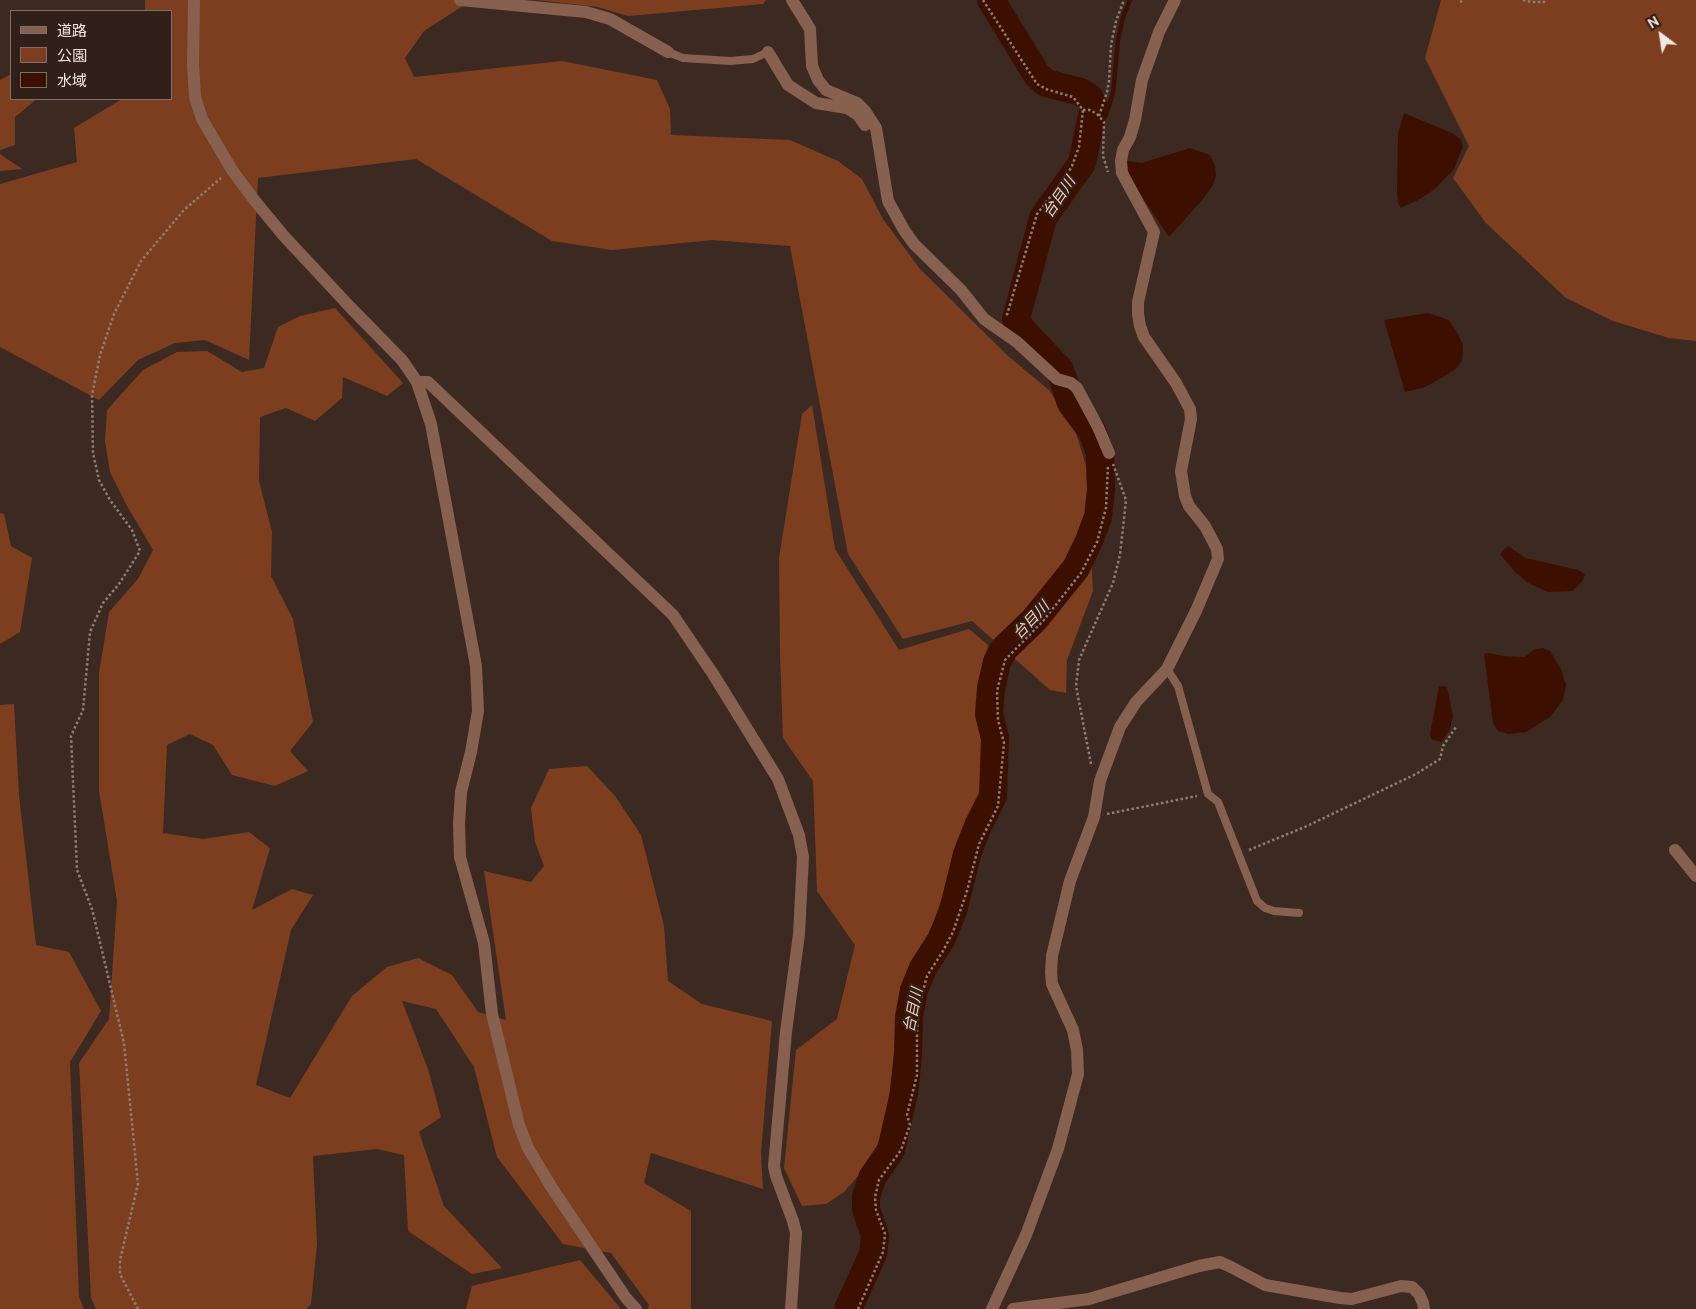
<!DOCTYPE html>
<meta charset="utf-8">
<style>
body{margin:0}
#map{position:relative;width:1696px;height:1309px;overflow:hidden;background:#3c2a22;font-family:Ubuntu,"Noto Sans JP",sans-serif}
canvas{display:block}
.legend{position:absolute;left:10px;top:10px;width:162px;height:90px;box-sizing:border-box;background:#312019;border:1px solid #7e6f69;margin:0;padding:6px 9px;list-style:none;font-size:15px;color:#f2e6e1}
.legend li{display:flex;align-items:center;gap:10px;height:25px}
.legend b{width:25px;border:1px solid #7e6f69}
.north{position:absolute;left:1636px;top:10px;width:50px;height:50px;-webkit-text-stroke:4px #312019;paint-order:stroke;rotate:329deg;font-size:14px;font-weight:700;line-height:20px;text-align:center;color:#f2e6e1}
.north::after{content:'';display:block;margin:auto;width:18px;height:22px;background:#f2e6e1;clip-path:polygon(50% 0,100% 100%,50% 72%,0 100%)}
</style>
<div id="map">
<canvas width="1696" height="1309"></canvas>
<ul class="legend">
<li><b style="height:6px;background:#87604f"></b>道路</li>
<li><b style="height:14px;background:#7d3e1f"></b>公園</li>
<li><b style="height:14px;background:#3c0f00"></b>水域</li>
</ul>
<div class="north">N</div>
</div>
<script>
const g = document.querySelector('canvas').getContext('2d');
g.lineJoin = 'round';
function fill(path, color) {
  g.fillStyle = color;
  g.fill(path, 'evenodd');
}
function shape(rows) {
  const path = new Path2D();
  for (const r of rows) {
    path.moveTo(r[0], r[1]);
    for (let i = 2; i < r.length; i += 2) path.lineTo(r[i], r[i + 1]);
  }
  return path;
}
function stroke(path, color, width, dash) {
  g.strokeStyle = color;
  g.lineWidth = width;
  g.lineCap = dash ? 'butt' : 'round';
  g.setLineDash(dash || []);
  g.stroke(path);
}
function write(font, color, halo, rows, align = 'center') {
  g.font = font + ' Ubuntu,"Noto Sans JP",sans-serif';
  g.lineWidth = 4.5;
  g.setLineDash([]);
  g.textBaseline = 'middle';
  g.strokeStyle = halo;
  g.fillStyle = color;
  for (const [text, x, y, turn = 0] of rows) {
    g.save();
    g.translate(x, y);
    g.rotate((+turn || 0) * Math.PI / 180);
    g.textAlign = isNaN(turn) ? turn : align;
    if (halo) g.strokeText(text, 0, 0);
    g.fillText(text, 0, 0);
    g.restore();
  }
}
fill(shape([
 [145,0,472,0,424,31,405,58,414,77,562,61,657,80,670,109,671,135,790,140,838,161,862,179,883,219,920,269,1008,356,1049,390,1075,430,1086,466,1093,591,1067,660,1066,693,1050,690,972,621,903,639,848,554,790,246,712,240,612,250,552,241,416,159,258,178,249,360,205,340,175,343,138,360,99,400,0,347,0,184,77,162,74,128,122,99,171,99,171,11,145,11],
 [537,0,766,0,763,4,628,16,598,7],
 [1441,0,1696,0,1696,341,1669,338,1613,321,1566,298,1486,223,1453,178,1469,146,1425,58],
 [11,74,11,99,37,99,15,117,15,145,0,150,0,80],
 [0,154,22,169,0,171],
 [335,308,403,383,387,396,343,377,342,398,315,421,286,408,260,417,259,481,272,532,271,576,293,619,313,722,290,751,308,771,275,786,232,775,213,745,190,734,167,745,163,833,203,839,249,832,270,848,252,910,292,889,313,895,291,930,256,1085,290,1098,352,996,387,967,418,958,452,975,478,1012,506,1020,484,871,531,882,544,866,535,842,531,808,549,769,587,766,615,796,641,835,664,926,668,981,702,1004,772,1021,761,1153,763,1189,651,1153,644,1183,691,1211,691,1309,648,1309,649,1305,611,1253,563,1244,497,1157,474,1067,436,1009,402,1001,428,1069,441,1117,419,1132,444,1206,502,1268,472,1274,408,1231,404,1155,377,1149,313,1156,317,1244,311,1304,306,1309,96,1309,91,1298,79,1063,109,1019,117,901,99,791,99,673,109,612,138,579,153,550,126,504,110,472,105,441,107,410,143,370,177,352,207,351,242,372,264,368,278,327,300,316],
 [812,405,835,549,899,650,969,629,988,645,978,688,981,722,982,786,932,926,900,993,887,1118,873,1159,844,1192,826,1204,802,1206,784,1168,796,1050,837,1019,855,945,817,891,813,781,783,738,780,654,779,558,802,414],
 [0,513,4,514,11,546,32,558,20,632,0,644],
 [14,704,19,795,36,945,69,952,101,1011,70,1062,79,1297,84,1309,0,1309,0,705],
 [580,1260,621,1309,466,1309,472,1286]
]), '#7d3e1f');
fill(shape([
 [1404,113,1454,134,1461,140,1463,146,1454,169,1435,189,1420,199,1401,208,1398,203,1397,193,1398,133],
 [1190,148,1210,155,1215,166,1216,176,1213,185,1203,199,1169,237,1130,179,1126,161,1142,163],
 [1428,313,1449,320,1458,334,1463,345,1462,361,1456,369,1445,376,1425,387,1405,392,1384,320],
 [1508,546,1526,558,1578,570,1585,574,1583,580,1573,591,1548,592,1528,583,1515,572,1500,554],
 [1543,648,1550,651,1561,669,1566,685,1563,700,1550,717,1526,732,1508,734,1498,731,1493,723,1484,654,1489,653,1503,656,1525,657,1535,649],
 [1439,686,1447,687,1453,716,1450,729,1442,742,1431,739,1430,734]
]), '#3c0f00');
stroke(shape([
 [1090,124,1098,121,1106,115,1113,93,1118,40,1123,17,1130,0]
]), '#3c0f00', 4.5);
stroke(shape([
 [848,1309,873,1254,875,1236,866,1209,866,1197,872,1178,891,1150,904,1093,908,1056,909,1017,914,990,923,968,941,940,953,911,967,854,978,826,993,796,995,738,989,714,991,688,997,662,1004,649,1035,619,1076,568,1089,541,1098,517,1101,490,1100,453,1092,431,1071,403,1060,370,1022,330,1016,319,1043,218,1082,163,1094,106,1089,97,1081,92,1046,83,1037,75,991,0]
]), '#3c0f00', 28);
stroke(shape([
 [983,0,1037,84,1046,89,1073,97,1083,110,1079,147,1072,166,1065,178,1037,214,1006,318],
 [1523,0,1531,2,1544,2,1547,0],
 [1460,2,1464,0],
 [1083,110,1090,110,1097,114,1104,122,1103,156,1108,172],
 [1099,116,1107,92,1109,81,1111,45,1116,21,1124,0],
 [1091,764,1076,686,1079,660,1113,583,1120,555,1126,500,1113,464],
 [1107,814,1197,796],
 [1249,850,1307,826,1416,774,1440,759,1443,746,1456,727],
 [138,1309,120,1274,120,1260,138,1184,124,1043,92,909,77,870,71,736,83,710,90,632,103,603,119,584,140,551,132,530,110,500,99,480,93,453,92,395,100,355,114,314,141,261,184,210,221,178],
 [858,1309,883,1252,885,1234,876,1210,875,1197,879,1180,901,1150,910,1125,907,1115,917,1075,917,1031,919,1006,927,976,943,951,953,932,967,891,979,844,998,806,1004,743,998,720,997,691,1005,660,1043,621,1081,573,1097,542,1106,508,1108,465]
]), '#8d7e77', 2.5, [2.5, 2.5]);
stroke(shape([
 [668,52,683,58,730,61,753,59,768,52],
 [1167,669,1178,686,1208,794,1218,802,1257,901,1265,908,1274,911,1299,913]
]), '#87604f', 8);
stroke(shape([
 [194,0,193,64,195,97,202,119,232,170,255,201,283,235,351,308,402,360,417,382,431,424,476,666,478,711,471,752,461,792,459,824,460,857,484,943,492,1014,519,1125,528,1148,552,1188,626,1298,636,1309],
 [460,0,586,12,610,19,668,52],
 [792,0,810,29,812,66,818,80,826,90,857,103,865,111,876,128,888,201,904,230,914,244,961,290,984,319,1017,342,1057,379,1071,383,1077,388,1098,427,1109,453],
 [768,52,788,85,816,103,847,108,858,115,865,125],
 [417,382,428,382,673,615,713,674,778,779,799,835,803,857,799,934,786,1032,774,1166,776,1176,793,1221,796,1233,791,1309],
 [1675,850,1696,876],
 [992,1309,1026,1235,1058,1149,1078,1074,1077,1050,1073,1030,1052,984,1051,972,1052,956,1070,881,1094,817,1100,781,1120,727,1136,702,1167,669,1196,611,1218,559,1217,549,1205,526,1189,506,1185,496,1181,471,1191,419,1190,409,1176,383,1144,337,1140,326,1138,314,1138,302,1154,232,1122,173,1121,161,1123,150,1130,137,1135,120,1142,80,1159,32,1175,0],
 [1013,1309,1089,1299,1199,1266,1220,1262,1231,1267,1265,1285,1340,1298,1352,1299,1401,1286,1412,1287,1419,1294,1423,1303,1424,1309]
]), '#87604f', 12);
write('italic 15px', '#fbcab5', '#312019', [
 ["台目川",1059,197,-56],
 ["台目川",1031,620,-47],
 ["台目川",913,1010,-79]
]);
</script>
